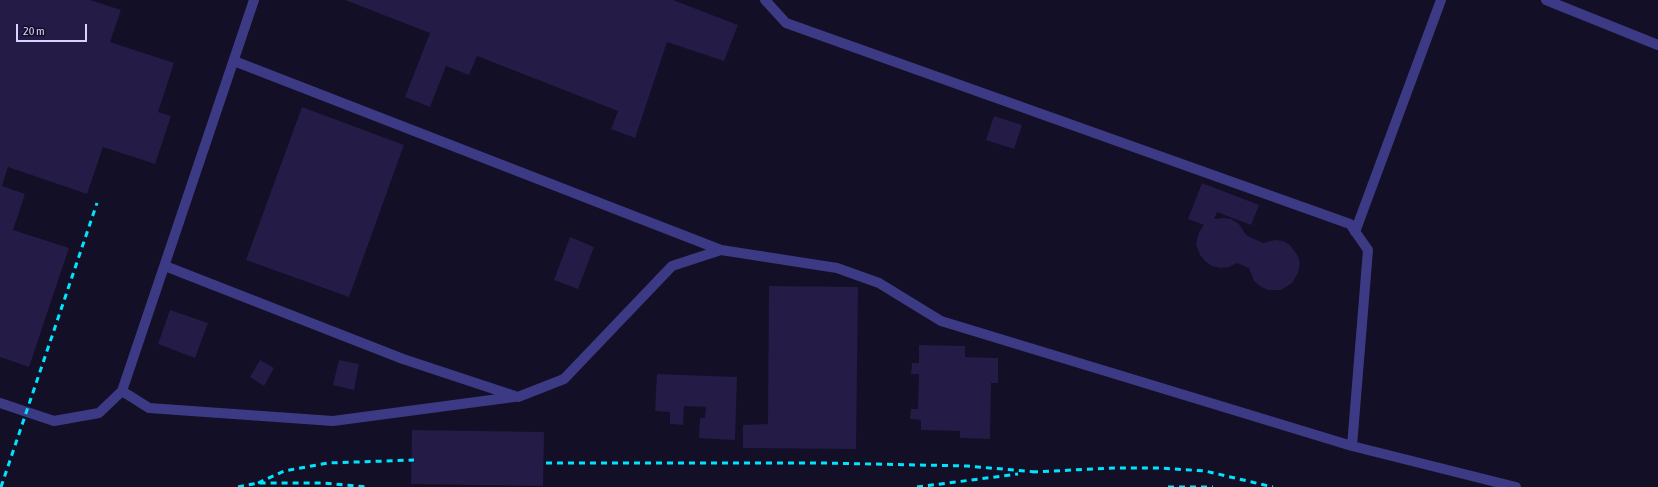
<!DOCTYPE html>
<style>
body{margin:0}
#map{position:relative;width:1658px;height:487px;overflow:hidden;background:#130f26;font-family:"Asap Condensed",sans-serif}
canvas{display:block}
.scale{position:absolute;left:16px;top:24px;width:71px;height:18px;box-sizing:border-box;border:2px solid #d9d4ff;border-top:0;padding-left:5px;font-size:12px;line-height:14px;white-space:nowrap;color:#d9d4ff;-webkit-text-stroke:3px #130f26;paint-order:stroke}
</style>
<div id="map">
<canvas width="1658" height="487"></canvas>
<div class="scale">20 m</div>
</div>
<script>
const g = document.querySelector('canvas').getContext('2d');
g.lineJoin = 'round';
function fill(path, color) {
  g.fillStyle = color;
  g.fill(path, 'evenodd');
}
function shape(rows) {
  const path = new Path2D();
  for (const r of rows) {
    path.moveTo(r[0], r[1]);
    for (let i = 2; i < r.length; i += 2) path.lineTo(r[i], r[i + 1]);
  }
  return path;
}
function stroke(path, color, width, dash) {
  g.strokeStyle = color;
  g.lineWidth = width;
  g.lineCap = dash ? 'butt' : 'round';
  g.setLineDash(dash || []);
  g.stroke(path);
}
fill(shape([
 [0,0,90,0,121,10,110,42,174,63,158,112,171,116,155,164,103,147,87,194,8,167,2,186,25,194,13,230,69,248,29,367,0,357],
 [345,0,673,0,738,25,724,61,667,42,635,138,611,129,618,111,477,56,469,75,446,66,430,107,405,97,430,33],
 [302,107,404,145,349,297,246,260],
 [994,116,1022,125,1014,149,986,140],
 [1202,183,1259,205,1251,225,1217,212,1214,219,1223,218,1231,219,1239,224,1246,235,1263,243,1275,240,1283,241,1290,245,1298,256,1300,264,1298,273,1292,283,1281,290,1268,290,1260,286,1254,281,1249,268,1237,263,1229,267,1220,268,1212,266,1205,261,1200,255,1196,244,1199,232,1204,225,1188,219],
 [570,237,594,247,578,289,554,280],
 [769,286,858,287,856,449,743,448,743,425,768,424],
 [170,310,208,323,195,358,158,344],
 [919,345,965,346,965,357,998,358,998,383,991,383,990,439,960,438,960,431,921,430,921,420,910,419,911,409,918,409,919,374,911,374,912,363,919,363],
 [260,360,274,368,264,386,250,377],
 [339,360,359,364,354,390,333,385],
 [657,374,737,377,735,440,699,438,700,418,705,418,706,407,684,406,683,425,670,424,670,412,655,411],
 [412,430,544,432,543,486,411,484]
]), '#241b47');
stroke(shape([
 [765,0,786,23,1350,224,1368,250,1352,446],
 [1546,0,1658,45],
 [234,61,721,250,837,268,879,283,941,321,1352,446,1516,487],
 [1355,232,1441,0],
 [165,266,403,359,518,397,564,379,672,266,721,250],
 [122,391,149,408,333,421,514,397],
 [0,403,54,421,99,413,122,391,254,0]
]), '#3d3a85', 10);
stroke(shape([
 [546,463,823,463,967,466,1037,472],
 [1032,472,1114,468,1160,468,1205,471,1273,487],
 [258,483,284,471,328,463,414,460],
 [1,487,97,203],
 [238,487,258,483,324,483,367,487],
 [917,487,1018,474],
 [1168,487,1213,487]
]), '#00e5ff', 3, [6, 5]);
</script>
